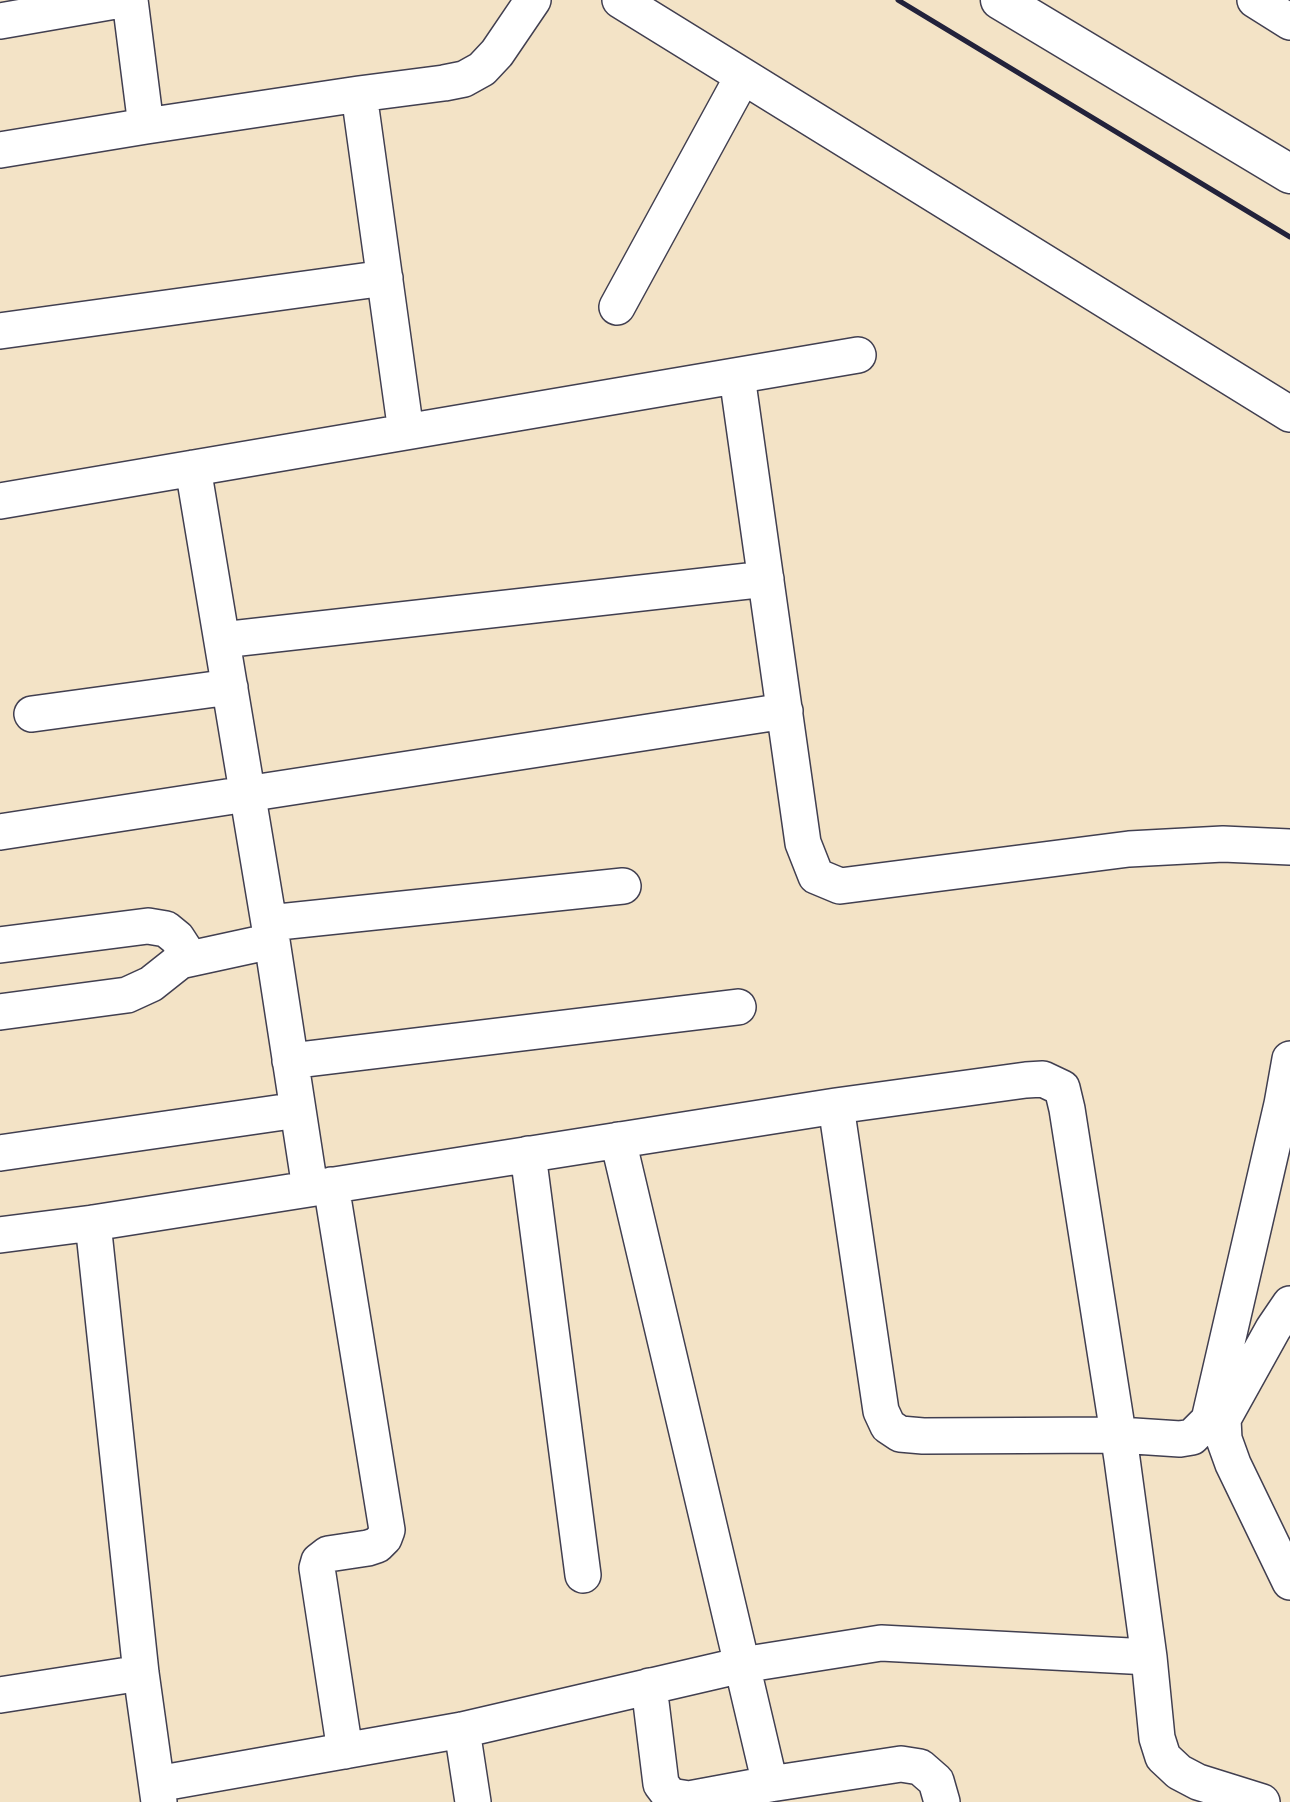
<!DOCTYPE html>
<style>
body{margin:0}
canvas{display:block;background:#f3e3c6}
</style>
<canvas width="1290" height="1802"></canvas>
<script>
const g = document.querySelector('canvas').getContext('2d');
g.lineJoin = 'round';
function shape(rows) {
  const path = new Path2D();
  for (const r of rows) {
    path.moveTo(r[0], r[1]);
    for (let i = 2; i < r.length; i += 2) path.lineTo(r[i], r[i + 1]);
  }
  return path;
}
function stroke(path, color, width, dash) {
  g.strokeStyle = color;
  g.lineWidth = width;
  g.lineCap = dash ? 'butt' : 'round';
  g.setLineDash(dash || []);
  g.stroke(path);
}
const street = shape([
 [130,0,146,126],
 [620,0,1290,414],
 [1255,0,1290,22],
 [0,21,121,0],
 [359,94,406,432],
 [0,150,146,126,359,94,444,83,464,79,482,69,497,53,533,0],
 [617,307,743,76],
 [0,331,385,278],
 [737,376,803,843,816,876,840,886,1129,849,1223,844,1290,847],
 [193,468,272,941,310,1188],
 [0,501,858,355],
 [222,640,766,579],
 [32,714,230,687],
 [0,832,785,711],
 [269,923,623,886],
 [0,945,148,926,166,929,177,938,190,958],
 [0,1012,127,995,151,984,180,961,272,941],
 [290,1061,738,1007],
 [836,1106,881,1411,888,1426,900,1434,923,1436,1119,1435,1180,1439,1192,1437,1209,1420,1282,1104,1290,1059],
 [618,1140,742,1665,881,1643,1149,1657],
 [0,1153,298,1110],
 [528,1154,583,1575],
 [331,1185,387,1530,384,1538,377,1545,368,1548,328,1554,319,1561,317,1568,345,1751],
 [93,1223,141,1673,159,1802],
 [0,1235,93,1223,836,1106,1026,1080,1043,1079,1062,1088,1067,1109,1122,1459,1149,1657,1157,1738,1163,1757,1179,1772,1198,1782,1262,1802],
 [1290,1304,1273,1329,1223,1419,1224,1439,1233,1464,1290,1582],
 [649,1686,661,1784,670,1796,689,1799,770,1784],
 [0,1695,141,1673],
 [462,1730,473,1802],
 [157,1784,462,1730,742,1665,770,1784,901,1764,920,1767,936,1781,942,1802]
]);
const secondary = shape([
 [1000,0,1290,174]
]);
stroke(street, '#413f50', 38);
stroke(secondary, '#413f50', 41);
stroke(street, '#fff', 35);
stroke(secondary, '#fff', 38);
stroke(shape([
 [898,0,1290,237]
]), '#22223b', 5);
</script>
